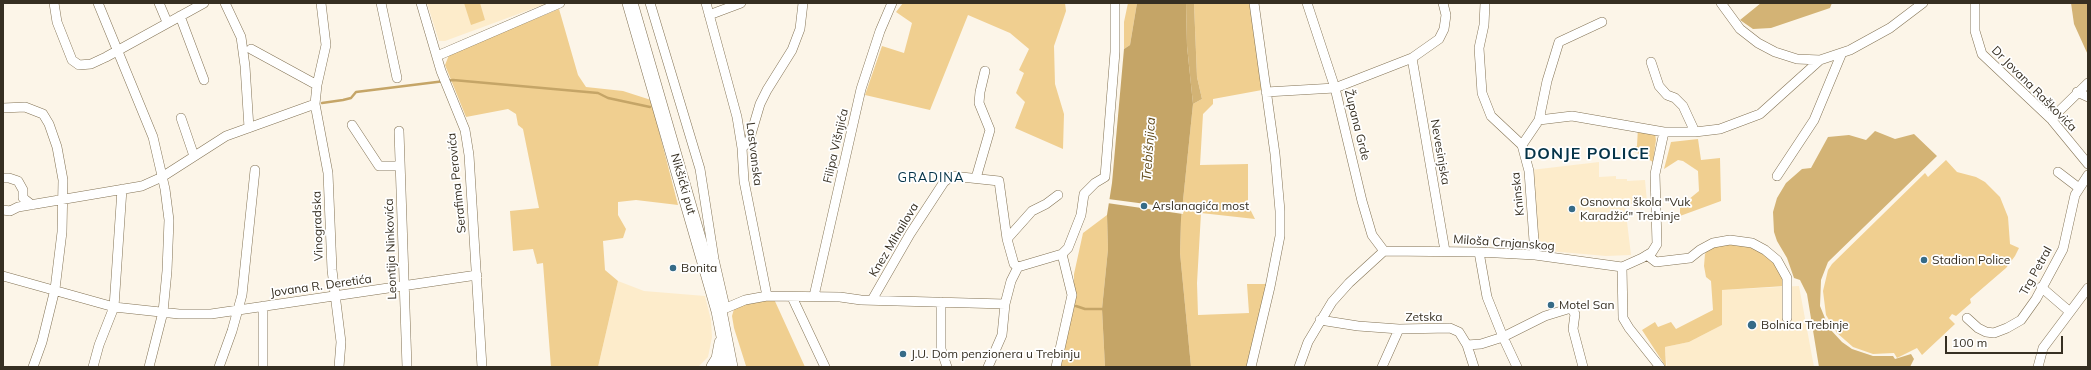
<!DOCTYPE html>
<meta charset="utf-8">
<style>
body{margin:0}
#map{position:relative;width:2091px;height:370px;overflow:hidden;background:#fcf5e8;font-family:Mulish,sans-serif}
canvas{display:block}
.frame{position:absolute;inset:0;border:4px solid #362f22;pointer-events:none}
.scale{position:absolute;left:1945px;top:336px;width:118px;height:18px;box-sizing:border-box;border:2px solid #362f22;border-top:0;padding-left:5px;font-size:12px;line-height:14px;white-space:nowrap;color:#362f22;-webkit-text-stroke:3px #fff;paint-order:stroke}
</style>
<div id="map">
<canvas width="2091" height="370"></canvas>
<div class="frame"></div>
<div class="scale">100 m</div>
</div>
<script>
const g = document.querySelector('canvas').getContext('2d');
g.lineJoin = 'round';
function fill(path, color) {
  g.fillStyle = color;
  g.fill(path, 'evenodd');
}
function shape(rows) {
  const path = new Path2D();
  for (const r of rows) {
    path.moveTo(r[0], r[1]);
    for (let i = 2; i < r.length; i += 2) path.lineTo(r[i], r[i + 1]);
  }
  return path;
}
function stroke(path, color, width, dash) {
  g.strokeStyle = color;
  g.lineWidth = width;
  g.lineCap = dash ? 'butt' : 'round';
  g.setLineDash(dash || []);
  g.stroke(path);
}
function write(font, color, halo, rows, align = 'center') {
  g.font = font + ' Mulish,sans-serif';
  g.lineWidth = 3.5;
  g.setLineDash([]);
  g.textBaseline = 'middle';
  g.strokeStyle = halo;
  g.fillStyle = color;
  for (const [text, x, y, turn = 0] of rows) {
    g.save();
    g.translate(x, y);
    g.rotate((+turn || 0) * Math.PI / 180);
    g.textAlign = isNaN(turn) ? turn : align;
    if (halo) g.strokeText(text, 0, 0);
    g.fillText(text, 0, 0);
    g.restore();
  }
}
fill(shape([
 [427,3,548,3,445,41,439,41],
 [1599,162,1599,177,1616,176,1616,179,1627,179,1627,181,1645,180,1647,202,1625,205,1631,255,1606,256,1538,250,1531,170],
 [618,281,644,291,705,296,711,320,712,337,708,357,698,367,598,367],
 [1799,286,1814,367,1667,367,1665,347,1689,342,1722,325,1722,290]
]), '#fdeccb');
fill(shape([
 [464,3,480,3,485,20,471,25],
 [903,3,1065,3,1066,11,1054,46,1055,84,1064,114,1063,149,1015,128,1025,102,1016,93,1024,73,1019,70,1029,49,1010,33,968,15,930,110,865,95,882,46,904,53,912,23,896,12],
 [1128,3,1137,3,1130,45,1124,49,1124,22],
 [1194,3,1251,3,1262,90,1213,99,1213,104,1203,114,1200,165,1248,164,1248,205,1255,219,1201,213,1197,283,1198,315,1249,313,1247,284,1268,284,1251,367,1191,367,1180,253,1181,220,1193,104,1202,99,1197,77],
 [559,9,578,75,586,87,623,91,651,100,678,205,636,200,618,202,618,215,626,229,623,238,603,241,605,270,618,281,598,367,551,367,543,263,537,264,533,249,513,251,510,211,539,208,523,129,518,125,516,114,508,109,466,117,445,65,449,55,455,52],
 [1638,127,1655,134,1656,140,1653,162,1630,149,1637,146],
 [1698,139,1701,160,1720,158,1721,201,1680,216,1680,204,1683,204,1699,191,1698,171,1683,161,1678,160,1664,169,1671,142],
 [1946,160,1957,172,1976,177,1985,182,2000,197,2008,217,2010,244,2019,248,2015,256,2006,268,1970,299,1971,303,1956,316,1952,314,1949,318,1955,324,1922,355,1917,348,1897,358,1894,353,1873,354,1853,347,1837,333,1826,315,1823,291,1828,270,1832,264,1925,173,1928,177],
 [1107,215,1108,249,1102,309,1105,367,1059,367,1074,297,1074,274,1083,233],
 [1743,243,1765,253,1780,270,1785,286,1722,290,1722,325,1689,342,1665,347,1666,367,1642,330,1655,322,1658,327,1671,322,1676,329,1713,310,1711,281,1706,277,1704,266,1705,254,1710,247,1716,244],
 [774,299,805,367,746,366,734,328,732,316,734,309,742,304]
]), '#f0cf90');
fill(shape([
 [1186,3,1194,3,1197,77,1202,99,1193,104,1187,46],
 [1761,3,1832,3,1830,8,1771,28,1753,29,1740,20],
 [2071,3,2088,3,2088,55,2074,24],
 [1875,131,1895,139,1914,134,1937,156,1828,262,1821,280,1820,306,1829,328,1842,342,1852,349,1873,356,1893,356,1895,359,1911,354,1914,359,1910,367,1819,367,1807,294,1800,280,1794,278,1787,258,1777,241,1774,232,1773,212,1777,198,1786,183,1802,169,1811,168,1828,137,1849,135,1866,140]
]), '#d3b375');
fill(shape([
 [1137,3,1186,3,1187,46,1193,104,1181,220,1180,253,1191,367,1105,367,1102,309,1108,249,1107,215,1112,183,1124,49,1130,45]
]), '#c5a567');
fill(shape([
 [1108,199,1184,209,1183,214,1107,203]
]), '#fcf5e8');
stroke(shape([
 [322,103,343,100,351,98,356,92,453,80,598,93,608,98,650,107],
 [1076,306,1085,309,1102,309]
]), '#c5a567', 2.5);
const street = shape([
 [54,3,57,22,72,60,79,65,91,64,106,57,204,3],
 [98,3,153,137,165,189,169,220,167,271,163,312,149,367],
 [159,3,167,22],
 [225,3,241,37,245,66,249,128],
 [321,3,326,45,317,85,315,104,328,173,332,270,341,342,339,367],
 [381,3,397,78],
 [421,3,441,71,465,130,469,155,482,367],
 [650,3,700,169,714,259,725,307],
 [706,3,737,117,742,148,744,181,767,296],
 [1307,3,1335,88,1362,201,1372,235,1384,251],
 [1485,3,1484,25,1479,48,1482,93,1491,116,1522,145,1529,171,1535,255],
 [1721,3,1740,29,1758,43,1775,52,1797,59,1820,60],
 [1975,3,1975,31,1982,54,2051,119,2088,164],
 [709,15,741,3],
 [180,16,204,80],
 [251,49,317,85],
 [437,56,560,3],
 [1412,58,1445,251],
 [1651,62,1659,86,1667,95,1675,98,1683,106,1695,132],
 [1266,92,1335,88,1412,58,1439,39,1444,29,1446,15,1443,3],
 [2077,92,2088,97],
 [3,108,25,107,43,114,49,124,57,147,63,180,62,232,55,289,42,342,33,367],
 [181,118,194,156],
 [2051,119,2088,83],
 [1539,120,1572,116,1664,132,1695,132,1720,129,1760,114,1820,60,1850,50,1890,28,1923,3],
 [352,125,379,166,400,166],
 [399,131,407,367],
 [1522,145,1539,120,1547,81,1559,42,1602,22],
 [742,148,749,141,760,104,767,90,792,50,800,29,803,3],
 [2058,172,2079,188],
 [1777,176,1814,120,1841,55],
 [3,178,9,178,18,181,23,190,23,198,32,205],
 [976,178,990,130,979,103,980,92,985,71],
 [3,210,10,211,18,207,142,186,162,177,226,136,315,104],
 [1007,239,1032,211,1046,204,1058,195],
 [1384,251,1479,252,1535,255,1622,267,1642,258,1652,252,1657,244,1655,174,1664,132],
 [1647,255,1656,262,1690,258,1700,250,1713,243,1730,240,1752,243,1765,250,1777,260,1787,278,1787,318],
 [1622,267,1623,318,1629,328,1660,367],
 [3,276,114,307,179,314,211,314,477,275],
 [2041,287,2070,312],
 [814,296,861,89,880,31,892,3],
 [792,297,825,367],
 [872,300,910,234,944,182,952,176,999,181,1007,239,1014,264,1018,267],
 [941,302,941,349,947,367],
 [263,306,263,367],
 [719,311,745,300,767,296,840,297,861,300,1005,304,1011,281,1018,267,1062,254,1068,248,1081,215,1084,194,1095,183,1105,177,1115,52,1115,3],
 [1967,318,1978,328,1986,332,1994,333,2007,328,2021,320,2036,299,2063,249,2075,195,2088,175],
 [1320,320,1358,326,1399,329,1450,328,1459,332,1467,345,1481,344,1503,337,1487,297,1479,252],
 [1467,345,1474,367],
 [93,367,99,345,114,307,122,189],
 [219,367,232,331,242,295,255,170],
 [988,367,1002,335,1005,304],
 [1056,367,1072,295,1062,254],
 [1251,367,1270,287,1280,236,1280,211,1275,154,1254,3],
 [1299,367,1308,342,1332,302,1349,283,1384,251],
 [1382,367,1399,329],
 [1517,367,1503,337,1545,316,1571,308,1575,314,1573,329,1583,367],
 [2038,367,2043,348,2088,288]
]);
const primary = shape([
 [630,3,719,311,730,367],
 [714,367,719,359,722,343]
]);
stroke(street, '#837355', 10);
stroke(primary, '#837355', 16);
stroke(street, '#fff', 9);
stroke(primary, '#fff', 15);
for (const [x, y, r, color] of [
 [1144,206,4,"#366b87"],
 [1572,209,4,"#366b87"],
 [1924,260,4,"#366b87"],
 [673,268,4,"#366b87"],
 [1551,305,4,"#366b87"],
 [1752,325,5,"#366b87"],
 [903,354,4,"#366b87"]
]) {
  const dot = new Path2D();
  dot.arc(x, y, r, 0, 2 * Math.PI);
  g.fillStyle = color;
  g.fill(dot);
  stroke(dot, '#fff', 1.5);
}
write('12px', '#362f22', '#fff', [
 ["Dr Jovana Raškovića",2034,89,45],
 ["Župana Grde",1357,125,76],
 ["Filipa Višnjića",836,146,-77],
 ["Nevesinjska",1440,152,80],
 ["Lastvanska",754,154,83],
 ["Serafima Perovića",457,183,-96],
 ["Nikšićki put",683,184,74],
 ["Kninska",1518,194,-96],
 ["Vinogradska",318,226,-92],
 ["Knez Mihailova",894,240,-59],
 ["Miloša Crnjanskog",1504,243,4],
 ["Leontija Ninkovića",391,249,-92],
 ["Trg Petral",2036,271,-61],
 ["Jovana R. Deretića",321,286,-8],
 ["Zetska",1424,317]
]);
write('12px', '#362f22', '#fff', [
 ["Osnovna škola \"Vuk",1580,202],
 ["Karadžić\" Trebinje",1580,216],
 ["Arslanagića most",1152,206],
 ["Stadion Police",1932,260],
 ["Bonita",681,268],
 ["Motel San",1559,305],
 ["Bolnica Trebinje",1761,325],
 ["J.U. Dom penzionera u Trebinju",911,354]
], 'left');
write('italic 13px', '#624b1b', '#fff', [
 ["Trebišnjica",1149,149,-86]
]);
g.letterSpacing = '1px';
write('13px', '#053449', '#fff', [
 ["GRADINA",931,178]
]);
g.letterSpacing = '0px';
g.letterSpacing = '1px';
write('bold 16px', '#053449', '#fff', [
 ["DONJE POLICE",1587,154]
]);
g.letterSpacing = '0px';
</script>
